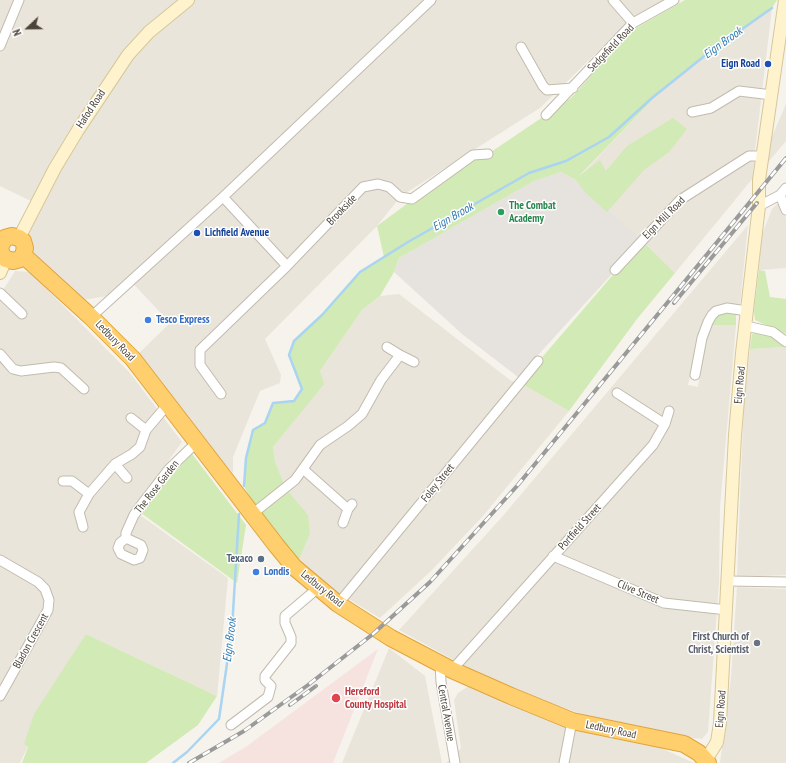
<!DOCTYPE html>
<style>
body{margin:0}
#map{position:relative;width:786px;height:763px;overflow:hidden;background:#f6f3ec;font-family:"PT Sans Narrow",sans-serif}
canvas{display:block}
.north{position:absolute;left:8px;top:8px;width:40px;height:40px;-webkit-text-stroke:3px #fff;paint-order:stroke;rotate:248deg;font-size:11px;font-weight:700;line-height:16px;text-align:center;color:#4b4439}
.north::after{content:'';display:block;margin:auto;width:14px;height:18px;background:#4b4439;clip-path:polygon(50% 0,100% 100%,50% 72%,0 100%)}
</style>
<div id="map">
<canvas width="786" height="763"></canvas>
<div class="north">N</div>
</div>
<script>
const g = document.querySelector('canvas').getContext('2d');
g.lineJoin = 'round';
function fill(path, color) {
  g.fillStyle = color;
  g.fill(path, 'evenodd');
}
function shape(rows) {
  const path = new Path2D();
  for (const r of rows) {
    path.moveTo(r[0], r[1]);
    for (let i = 2; i < r.length; i += 2) path.lineTo(r[i], r[i + 1]);
  }
  return path;
}
function stroke(path, color, width, dash) {
  g.strokeStyle = color;
  g.lineWidth = width;
  g.lineCap = dash ? 'butt' : 'round';
  g.setLineDash(dash || []);
  g.stroke(path);
}
function write(font, color, halo, rows, align = 'center') {
  g.font = font + ' "PT Sans Narrow",sans-serif';
  g.lineWidth = 3;
  g.setLineDash([]);
  g.textBaseline = 'middle';
  g.strokeStyle = halo;
  g.fillStyle = color;
  for (const [text, x, y, turn = 0] of rows) {
    g.save();
    g.translate(x, y);
    g.rotate((+turn || 0) * Math.PI / 180);
    g.textAlign = isNaN(turn) ? turn : align;
    if (halo) g.strokeText(text, 0, 0);
    g.fillText(text, 0, 0);
    g.restore();
  }
}
fill(shape([
 [0,0,666,0,632,18,540,108,401,196,377,226,265,339,281,375,280,383,260,391,233,457,233,473,219,458,137,355,170,323,128,278,107,296,83,300,33,256,26,234,41,206,0,186],
 [772,8,755,151,753,178,675,273,576,180,667,85],
 [786,104,786,141,765,166,767,148],
 [777,204,781,206,786,218,786,268,759,270,761,237,772,209],
 [748,225,740,304,725,305,704,323,688,385,698,387,702,357,710,325,736,325,720,507,719,583,708,732,702,739,647,733,599,720,536,698,472,670,399,630,502,517],
 [15,271,30,272,130,373,182,442,133,510,228,578,217,696,86,634,24,744,28,746,20,763,0,763,0,295],
 [399,294,510,380,520,383,569,411,483,516,432,570,380,618,337,592,299,560,310,534,286,489,275,461,273,447,296,418,320,371,362,310,380,296],
 [786,347,786,575,737,577,744,399,750,349],
 [737,587,786,589,786,763,720,763,731,678],
 [389,648,425,676,442,763,342,763],
 [469,686,567,728,659,747,694,763,446,763,461,748,454,700,458,693]
]), '#eae5da');
fill(shape([
 [561,172,576,180,642,241,518,377,462,334,394,272,399,258,425,243,534,181]
]), '#e6e2dd');
fill(shape([
 [378,649,333,763,219,763,247,746]
]), '#f6e3e0');
fill(shape([
 [685,0,777,0,772,8,667,85,579,176,600,160,606,171,627,146,673,118,687,129,669,152,644,170,607,212,585,192,576,180,561,172,534,181,399,258,394,272,380,296,362,310,320,371,324,384,273,447,275,461,286,489,308,515,310,534,299,560,253,504,244,486,246,458,253,430,265,423,273,403,294,401,302,389,289,355,294,341,322,315,360,272,384,257,377,226,473,155,488,154,571,98,631,31],
 [642,241,675,273,637,319,569,411,520,383],
 [759,270,765,271,770,297,786,299,786,334,755,320,754,311],
 [721,312,733,312,736,315,736,325,710,325,713,318],
 [757,332,775,338,786,347,750,349,752,334],
 [192,454,246,525,237,583,141,513,170,477],
 [86,634,217,696,198,725,146,763,22,763,28,747,24,744,34,714]
]), '#d2eab5');
stroke(shape([
 [244,486,246,458,253,430,265,423,273,403,294,401,302,389,289,355,294,341,322,315,360,272,408,242,529,173,566,161,609,137,652,98,707,54,772,8],
 [173,763,187,752,219,719,232,629,239,514]
]), '#a9d4f2', 2.5);
const street = shape([
 [613,0,633,23],
 [0,46,19,0],
 [521,47,543,86,547,90,573,88],
 [692,112,711,108,739,91,772,95],
 [546,115,633,23,674,0],
 [780,195,786,210],
 [223,197,287,266,363,187,378,184,389,187,400,197,412,199,473,155,488,154],
 [759,206,780,195,786,188],
 [615,270,680,200,749,156,763,156],
 [0,293,22,314],
 [91,317,223,197,431,0],
 [746,326,773,332,786,342],
 [387,347,400,355],
 [0,354,13,369,21,371,54,367,61,368,84,389],
 [695,375,702,338,708,322,712,315,716,311,727,308,747,311],
 [221,394,200,365,200,350,287,266],
 [131,418,146,430],
 [665,424,669,411],
 [115,464,127,478],
 [303,469,348,509],
 [63,481,72,481,89,494],
 [251,515,295,480,320,445,348,426,362,414,381,380,400,355,414,362],
 [343,523,348,509,352,504],
 [83,527,79,512,89,494,115,464,132,454,140,447,146,430,169,403],
 [126,538,126,533,134,515,145,500,169,469,197,442],
 [126,538,141,545,143,550,140,558,134,560,121,554,118,548,120,543,126,538],
 [553,556,664,603,727,610],
 [0,560,38,582,45,589,49,600,48,610,0,696],
 [729,581,786,582],
 [338,604,538,361],
 [440,664,441,682,455,763],
 [452,670,653,445,665,424,617,393],
 [231,725,268,697,271,686,265,680,265,676,291,643,291,637,285,623,285,616,318,588],
 [564,763,572,721]
]);
const secondary = shape([
 [19,238,55,168,78,130,128,55,149,32,188,0],
 [0,273,6,259],
 [706,760,717,742,720,723,735,435,742,353,759,206,759,180,785,0]
]);
const highway = shape([
 [0,247,5,238,12,236,19,238,23,241,25,248,23,255,20,259,13,261,6,259,2,255,0,248],
 [23,255,91,317,133,359,276,545,294,567,338,604,391,638,452,670,511,696,572,721,684,744,699,753,708,763]
]);
stroke(street, '#c2bbae', 11);
stroke(secondary, '#d6c79b', 14);
stroke(highway, '#e0a43c', 18);
stroke(street, '#fff', 9);
stroke(secondary, '#fff3cd', 12);
stroke(highway, '#ffcf6e', 16);
const rail = shape([
 [674,303,757,203],
 [290,705,316,686],
 [189,763,244,731,308,685,373,634,430,582,517,486,786,158]
]);
stroke(rail, '#9a9a9a', 4);
stroke(rail, '#fff', 2.5, [8]);
for (const [x, y, r, color] of [
 [768,64,4,"#1a4fb4"],
 [501,212,4,"#2e9e5b"],
 [197,233,4,"#1a4fb4"],
 [148,320,4,"#3f7fe0"],
 [261,559,4,"#5c6f8a"],
 [256,572,4,"#3f7fe0"],
 [757,643,4,"#6b7280"],
 [336,698,5,"#e0444e"]
]) {
  const dot = new Path2D();
  dot.arc(x, y, r, 0, 2 * Math.PI);
  g.fillStyle = color;
  g.fill(dot);
  stroke(dot, '#fff', 1.5);
}
write('11px', '#4b4439', '#fff', [
 ["Sedgefield Road",611,48,-46],
 ["Hafod Road",91,109,-57],
 ["Brookside",342,210,-46],
 ["Eign Mill Road",664,218,-45],
 ["Ledbury Road",115,341,46],
 ["Eign Road",740,385,-85],
 ["Foley Street",438,483,-51],
 ["The Rose Garden",157,487,-52],
 ["Portfield Street",580,527,-48],
 ["Ledbury Road",322,589,39],
 ["Clive Street",638,592,23],
 ["Bladon Crescent",31,641,-61],
 ["Eign Road",721,709,-86],
 ["Central Avenue",446,713,80],
 ["Ledbury Road",611,730,12]
]);
write('bold 11px', '#164399', '#fff', [
 ["Eign Road",760,64],
 ["Lichfield Avenue",205,233,"left"]
], 'right');
write('bold 11px', '#27864d', '#fff', [
 ["The Combat",509,206],
 ["Academy",509,219]
], 'left');
write('bold 11px', '#366cbe', '#fff', [
 ["Tesco Express",156,320],
 ["Londis",264,572]
], 'left');
write('bold 11px', '#4e5e75', '#fff', [
 ["Texaco",253,559]
], 'right');
write('bold 11px', '#5b616d', '#fff', [
 ["First Church of",749,637],
 ["Christ, Scientist",749,650]
], 'right');
write('bold 11px', '#be3a42', '#fff', [
 ["Hereford",345,692],
 ["County Hospital",345,705]
], 'left');
write('italic 12px', '#2e7ab2', '#fff', [
 ["Eign Brook",723,43,-36],
 ["Eign Brook",453,217,-30],
 ["Eign Brook",230,640,-83]
]);
</script>
